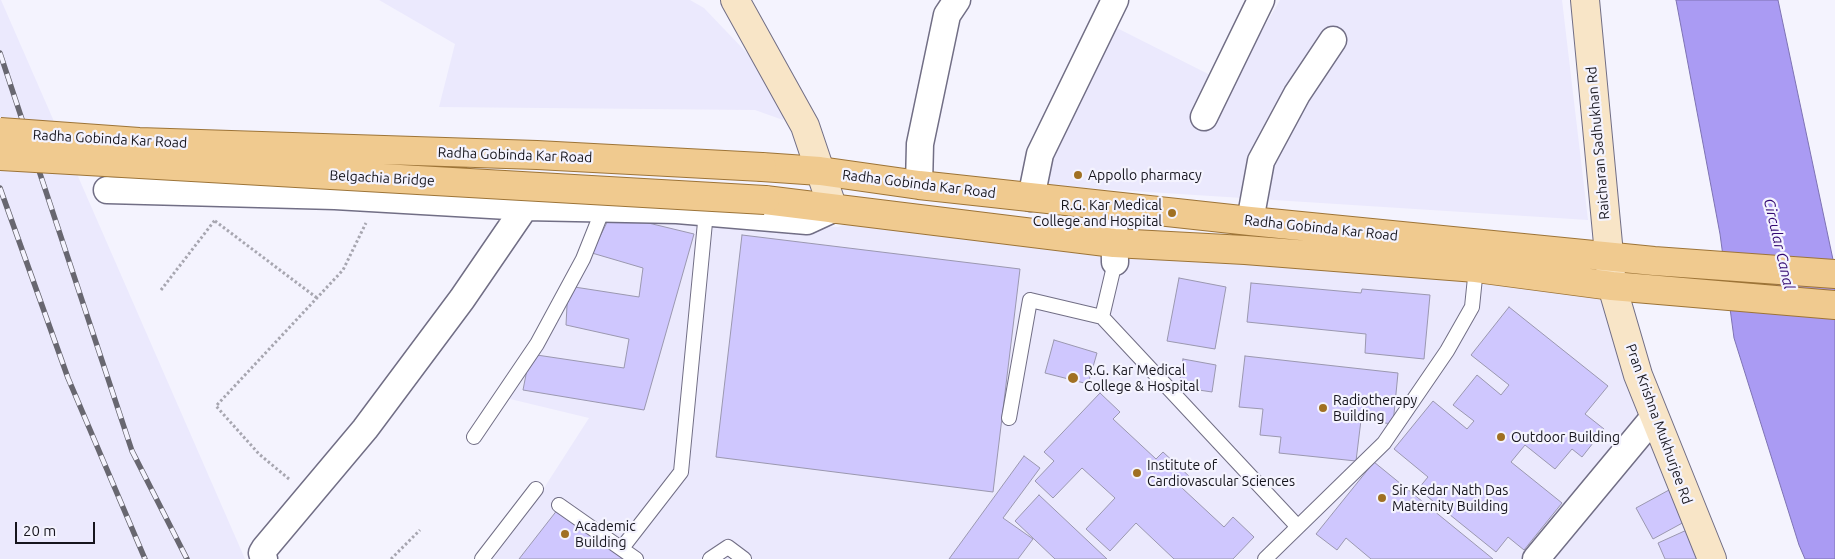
<!DOCTYPE html>
<style>
body{margin:0}
#map{position:relative;width:1835px;height:559px;overflow:hidden;background:#f4f3fe;font-family:Ubuntu,sans-serif}
canvas{display:block}
.scale{position:absolute;left:15px;top:522px;width:80px;height:22px;box-sizing:border-box;border:2px solid #16151d;border-top:0;padding-left:6px;font-size:15px;line-height:18px;white-space:nowrap;color:#16151d;-webkit-text-stroke:4px #f4f3fe;paint-order:stroke}
</style>
<div id="map">
<canvas width="1835" height="559"></canvas>
<div class="scale">20 m</div>
</div>
<script>
const g = document.querySelector('canvas').getContext('2d');
g.lineJoin = 'round';
function fill(path, color) {
  g.fillStyle = color;
  g.fill(path, 'evenodd');
}
function shape(rows) {
  const path = new Path2D();
  for (const r of rows) {
    path.moveTo(r[0], r[1]);
    for (let i = 2; i < r.length; i += 2) path.lineTo(r[i], r[i + 1]);
  }
  return path;
}
function stroke(path, color, width, dash) {
  g.strokeStyle = color;
  g.lineWidth = width;
  g.lineCap = dash ? 'butt' : 'round';
  g.setLineDash(dash || []);
  g.stroke(path);
}
function write(font, color, halo, rows, align = 'center') {
  g.font = font + ' Ubuntu,sans-serif';
  g.lineWidth = 4.5;
  g.setLineDash([]);
  g.textBaseline = 'middle';
  g.strokeStyle = halo;
  g.fillStyle = color;
  for (const [text, x, y, turn = 0] of rows) {
    g.save();
    g.translate(x, y);
    g.rotate((+turn || 0) * Math.PI / 180);
    g.textAlign = isNaN(turn) ? turn : align;
    if (halo) g.strokeText(text, 0, 0);
    g.fillText(text, 0, 0);
    g.restore();
  }
}
fill(shape([
 [0,0,1,0,245,559,0,559],
 [379,0,690,0,704,8,747,53,793,91,783,120,755,110,439,107,455,44],
 [1280,0,1562,0,1588,220,1038,185,1105,22,1230,85],
 [883,208,1603,267,1645,421,1530,559,491,559,544,488,589,418,506,398,567,301,611,214,838,227],
 [1653,426,1709,559,1545,559]
]), '#ebe9fd');
const water = shape([
 [1676,0,1778,0,1835,269,1835,559,1805,559,1799,545,1734,338,1720,234,1676,0]
]);
fill(water, '#aa9bf3');
stroke(water, '#7e73b3', 1);
const building = shape([
 [611,214,694,234,644,410,523,390,530,354,624,368,629,339,566,325,568,286,639,297,643,268,592,253,611,214],
 [742,235,1020,269,993,492,716,457,742,235],
 [1179,278,1226,287,1215,349,1167,341,1179,278],
 [1251,283,1361,293,1362,289,1430,295,1424,359,1365,353,1366,334,1247,322,1251,283],
 [1509,307,1608,386,1585,414,1604,429,1582,457,1572,449,1555,469,1525,445,1511,462,1562,503,1524,550,1508,537,1496,552,1418,489,1428,477,1394,449,1433,401,1467,429,1474,421,1453,405,1477,375,1501,395,1509,385,1471,355,1509,307],
 [1054,340,1097,353,1088,384,1045,373,1054,340],
 [1245,356,1398,373,1393,424,1361,420,1356,461,1279,453,1281,437,1260,435,1263,409,1239,407,1245,356],
 [1183,359,1216,365,1212,392,1179,387,1183,359],
 [1100,393,1120,412,1113,419,1156,459,1163,452,1191,478,1182,488,1224,527,1233,517,1254,537,1233,559,1174,559,1136,523,1110,551,1086,529,1115,498,1082,468,1053,498,1035,481,1054,461,1044,452,1100,393],
 [1024,456,1040,468,1003,518,1033,539,1018,559,949,559,1024,456],
 [1374,462,1493,559,1371,559,1346,538,1337,550,1316,534,1374,462],
 [1669,490,1686,521,1653,539,1636,508,1669,490],
 [1039,495,1107,559,1055,559,1015,521,1039,495],
 [558,509,623,559,519,559,558,509],
 [1689,529,1701,559,1665,559,1658,543,1689,529]
]);
fill(building, '#cfc7fe');
stroke(building, '#9b98b0', 1);
const lane = shape([
 [1115,262,1102,317,1298,527],
 [1009,418,1030,300,1102,317],
 [474,437,537,344,583,259,603,209],
 [559,505,636,559],
 [622,548,681,472,706,212],
 [482,559,536,489],
 [710,559,728,547,744,559],
 [1265,559,1384,443,1447,351,1472,307,1476,268]
]);
const street = shape([
 [1204,117,1261,0],
 [919,185,920,144,947,15,957,0],
 [107,190,335,196,525,207,677,210,807,221,833,209],
 [1031,198,1040,154,1115,0],
 [1114,207,1115,262],
 [1250,221,1261,161,1297,94,1333,40],
 [264,559,262,553,265,548,365,429,462,299,525,207],
 [1536,559,1654,417]
]);
const secondary = shape([
 [735,0,805,126,833,209],
 [1585,0,1612,286,1638,375,1712,559]
]);
const primary = shape([
 [762,167,820,171,919,185,1250,221,1654,261,1835,274],
 [765,200,1114,243,1245,250,1476,268,1612,286,1835,305]
]);
stroke(lane, '#716e85', 16);
stroke(street, '#716e85', 29);
stroke(secondary, '#716e85', 30);
stroke(primary, '#9d7437', 30);
stroke(shape([
 [215,221,317,298],
 [161,290,215,220],
 [289,479,259,454,216,406,343,270,366,223],
 [391,559,420,530]
]), '#a7a6b0', 3, [2.5, 2.5]);
stroke(lane, '#fff', 14);
stroke(street, '#fff', 26);
stroke(secondary, '#f8e5c7', 28);
stroke(primary, '#f0ca8f', 28);
const rail = shape([
 [0,53,132,451,187,559],
 [0,188,68,378,145,559]
]);
stroke(rail, '#686770', 5.5);
stroke(rail, '#f4f3fe', 4, [11]);
const primaryBridge = shape([
 [0,132,139,142,537,155,762,167],
 [0,156,765,200]
]);
stroke(primaryBridge, '#9d7437', 30, []);
stroke(primaryBridge, '#f0ca8f', 28);
for (const [x, y, r, color] of [
 [1078,175,5,"#a07023"],
 [1172,213,5,"#a07023"],
 [1073,378,6,"#a07023"],
 [1323,408,5,"#a07023"],
 [1501,437,5,"#a07023"],
 [1137,473,5,"#a07023"],
 [1382,498,5,"#a07023"],
 [565,534,5,"#a07023"]
]) {
  const dot = new Path2D();
  dot.arc(x, y, r, 0, 2 * Math.PI);
  g.fillStyle = color;
  g.fill(dot);
  stroke(dot, '#f4f3fe', 2);
}
write('14px', '#16151d', '#f4f3fe', [
 ["Radha Gobinda Kar Road",110,139,3],
 ["Raicharan Sadhukhan Rd",1598,143,-95],
 ["Radha Gobinda Kar Road",515,155,2],
 ["Belgachia Bridge",382,178,3],
 ["Radha Gobinda Kar Road",919,184,7],
 ["Radha Gobinda Kar Road",1321,228,6],
 ["Pran Krishna Mukhurjee Rd",1659,424,70]
]);
write('14px', '#16151d', '#f4f3fe', [
 ["Appollo pharmacy",1088,175],
 ["R.G. Kar Medical",1162,205,"right"],
 ["College and Hospital",1162,221,"right"],
 ["R.G. Kar Medical",1084,370],
 ["College & Hospital",1084,386],
 ["Radiotherapy",1333,400],
 ["Building",1333,416],
 ["Outdoor Building",1511,437],
 ["Institute of",1147,465],
 ["Cardiovascular Sciences",1147,481],
 ["Sir Kedar Nath Das",1392,490],
 ["Maternity Building",1392,506],
 ["Academic",575,526],
 ["Building",575,542]
], 'left');
write('italic 15px', '#330972', '#f4f3fe', [
 ["Circular Canal",1779,244,77]
]);
</script>
